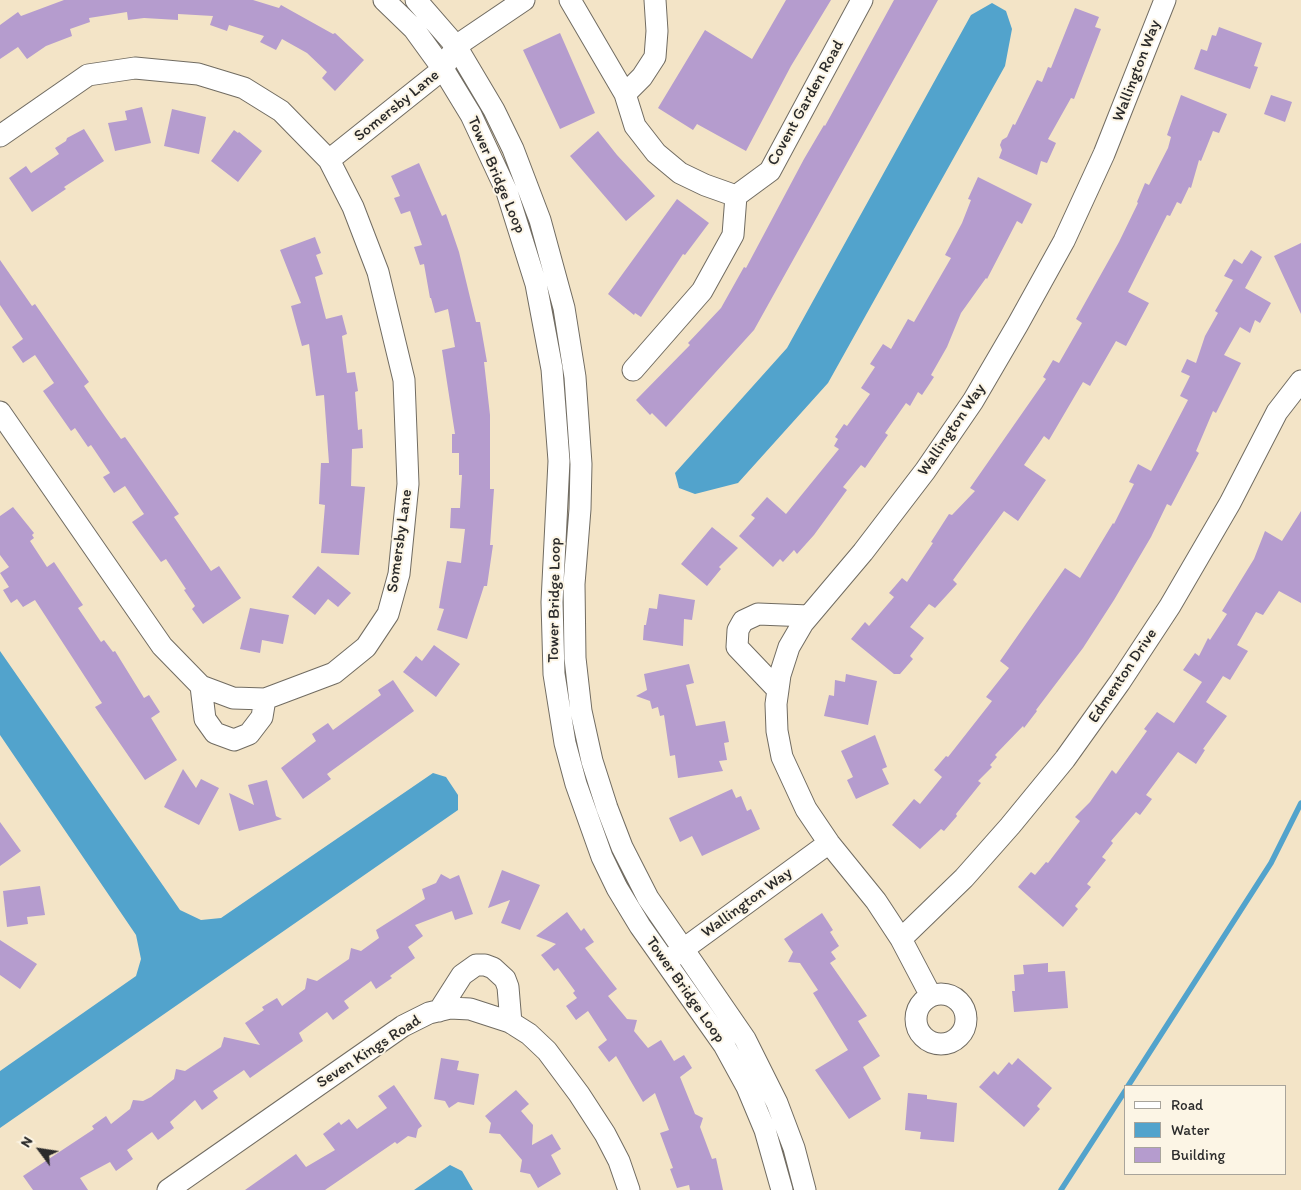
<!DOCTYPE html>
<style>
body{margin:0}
#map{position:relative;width:1301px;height:1190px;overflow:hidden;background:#f3e4c7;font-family:Itim,sans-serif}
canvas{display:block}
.legend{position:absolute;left:1124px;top:1085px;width:162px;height:90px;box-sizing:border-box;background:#fcf5e5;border:1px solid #a8a49b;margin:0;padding:6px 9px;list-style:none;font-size:15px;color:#2b2b2b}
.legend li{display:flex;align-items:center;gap:10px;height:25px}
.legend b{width:25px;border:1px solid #a8a49b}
.north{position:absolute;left:15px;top:1125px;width:50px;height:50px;-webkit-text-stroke:4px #fcf5e5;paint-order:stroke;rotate:301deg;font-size:14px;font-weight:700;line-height:20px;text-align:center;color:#2b2b2b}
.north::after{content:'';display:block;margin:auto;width:18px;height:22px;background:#2b2b2b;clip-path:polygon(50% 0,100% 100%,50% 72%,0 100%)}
</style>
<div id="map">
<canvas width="1301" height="1190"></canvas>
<ul class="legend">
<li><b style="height:6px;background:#fff"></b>Road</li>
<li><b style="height:14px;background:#52a3cc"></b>Water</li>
<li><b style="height:14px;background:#b59cce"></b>Building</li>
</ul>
<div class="north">N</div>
</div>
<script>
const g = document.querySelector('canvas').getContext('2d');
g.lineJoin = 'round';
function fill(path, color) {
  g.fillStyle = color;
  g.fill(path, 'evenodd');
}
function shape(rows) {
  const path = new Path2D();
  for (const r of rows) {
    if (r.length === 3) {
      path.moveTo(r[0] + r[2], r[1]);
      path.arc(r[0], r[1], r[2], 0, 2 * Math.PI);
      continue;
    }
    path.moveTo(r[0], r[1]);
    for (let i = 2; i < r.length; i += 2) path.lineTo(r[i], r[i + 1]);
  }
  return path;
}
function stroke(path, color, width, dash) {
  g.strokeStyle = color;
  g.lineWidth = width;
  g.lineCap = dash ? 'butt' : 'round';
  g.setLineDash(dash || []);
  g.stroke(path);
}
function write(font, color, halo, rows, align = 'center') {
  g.font = font + ' Itim,sans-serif';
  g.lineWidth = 4;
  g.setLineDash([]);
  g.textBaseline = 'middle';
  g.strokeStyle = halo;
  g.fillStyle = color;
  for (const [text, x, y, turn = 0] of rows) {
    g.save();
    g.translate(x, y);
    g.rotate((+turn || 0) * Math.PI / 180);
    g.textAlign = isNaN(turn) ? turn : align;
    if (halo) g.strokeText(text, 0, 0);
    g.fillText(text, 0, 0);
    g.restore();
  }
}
fill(shape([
 [992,3,1006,11,1012,29,1005,66,828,383,738,483,695,494,679,488,675,473,787,348,971,15],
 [0,651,180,910,201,920,221,918,433,773,446,777,458,795,458,810,0,1128,0,1071,136,976,141,959,136,935,0,735],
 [450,1165,462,1171,473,1190,414,1190]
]), '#52a3cc');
stroke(shape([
 [1128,1086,1271,863,1301,803],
 [1061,1190,1125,1091]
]), '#52a3cc', 5.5);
fill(shape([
 [64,0,253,0,279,8,281,5,333,34,335,33,364,60,335,91,322,78,327,72,307,53,282,39,276,50,260,42,264,36,229,25,227,31,210,25,213,16,178,14,178,20,144,18,128,20,127,12,89,18,90,22,70,29,72,36,46,46,27,59,18,47,0,59,0,25,18,12,21,16],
 [786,0,831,0,791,66,746,151,697,124,693,130,658,108,705,30,752,59],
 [894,0,938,0,754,330,666,427,652,413,650,415,636,400,690,345,688,343,721,308,744,267,746,268,804,159,824,125,825,126],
 [1075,8,1099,17,1095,27,1101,29,1074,99,1071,98,1048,139,1056,143,1047,163,1041,161,1037,175,999,158,1002,150,1000,145,1002,140,1007,137,1013,124,1015,125,1037,80,1042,82,1048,67,1051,68],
 [1219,27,1262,43,1254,66,1258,67,1250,89,1194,69,1201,49,1207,51,1212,35,1216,36],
 [560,33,595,113,560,129,523,50],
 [1181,95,1227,114,1219,133,1213,131,1201,161,1199,160,1191,188,1189,187,1181,204,1177,202,1170,216,1167,215,1128,292,1149,303,1126,346,1116,341,1090,386,1083,382,1049,440,1044,436,1024,465,1046,480,1018,521,1004,511,953,580,957,584,935,608,929,604,910,627,924,638,910,656,913,659,900,674,894,674,851,639,865,622,869,626,894,597,889,593,902,578,907,582,933,543,931,542,949,514,952,515,975,491,970,488,1046,379,1043,377,1053,360,1059,363,1082,323,1076,319,1119,242,1138,203,1137,202,1145,183,1149,185,1168,148,1171,137,1167,135],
 [1271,95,1292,102,1285,122,1264,114],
 [142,107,151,143,115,151,108,123,127,120,125,111],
 [172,109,206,117,199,154,164,146],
 [84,129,104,161,64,187,66,189,32,212,9,178,26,166,31,173,59,154,55,148,66,141,67,138],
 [234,130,238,133,239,132,262,151,238,182,211,161],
 [598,131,617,155,655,196,626,221,570,156],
 [419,163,442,216,446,214,459,252,476,322,480,322,487,362,484,362,490,415,490,489,494,489,490,545,493,545,487,586,484,586,467,639,437,630,444,609,439,608,447,561,461,563,465,529,450,528,451,508,460,508,462,475,459,475,459,453,452,453,452,434,455,434,442,350,455,347,448,309,435,313,431,298,430,298,424,264,420,265,414,247,422,245,410,211,401,214,394,198,400,196,391,176],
 [978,177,1032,204,1022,224,1017,221,987,279,986,278,961,313,947,347,931,375,934,377,922,395,918,392,910,406,906,403,885,433,888,435,865,468,861,465,843,487,847,490,814,535,797,554,794,550,783,562,780,559,773,567,739,536,755,518,751,515,767,497,786,514,839,449,834,446,838,439,835,437,844,424,847,426,870,394,861,388,875,367,870,364,883,344,891,349,908,319,914,322,951,258,945,255,962,223,971,200,968,199],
 [677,199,709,223,685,255,683,254,641,317,635,313,634,315,608,294],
 [315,237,321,253,316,255,323,274,315,277,326,319,342,315,347,334,342,336,347,373,355,372,358,391,355,392,358,430,362,429,363,448,352,449,351,486,365,487,359,555,321,553,325,505,319,504,321,463,329,463,324,395,316,396,309,344,302,346,291,306,301,303,280,250],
 [1301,243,1301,314,1274,256],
 [1251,250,1262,257,1245,288,1271,303,1260,323,1255,320,1250,333,1240,327,1224,355,1241,363,1216,413,1213,411,1196,451,1199,453,1171,506,1167,504,1151,537,1114,600,1083,648,1036,710,1037,711,1024,728,1023,726,995,755,997,757,990,765,992,767,978,781,981,783,956,814,957,816,944,831,941,829,920,849,892,825,914,799,920,804,942,777,934,770,946,756,948,757,992,701,986,697,1009,668,1000,661,1065,568,1080,578,1113,523,1114,524,1134,484,1129,482,1138,464,1151,471,1188,400,1180,396,1190,376,1181,372,1187,359,1196,363,1205,336,1218,313,1215,311,1233,280,1224,276,1234,259,1242,264],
 [0,260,32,306,35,304,89,382,84,386,106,418,121,439,125,437,179,514,174,517,211,571,219,566,241,598,203,624,192,609,195,606,184,590,186,589,166,559,161,562,132,522,144,514,125,486,114,493,103,477,110,473,91,445,88,447,75,428,71,431,43,391,54,383,35,355,23,363,12,347,23,339,0,305],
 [13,507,34,533,32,535,34,538,30,541,47,567,54,562,83,605,78,608,101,642,104,640,113,652,115,651,144,698,149,695,160,712,151,718,177,760,145,780,95,707,102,703,35,600,23,607,17,599,11,603,3,590,9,587,0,573,9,567,0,555,0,516],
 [1301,511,1301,603,1279,591,1263,615,1256,612,1237,645,1248,651,1230,680,1223,676,1206,702,1227,716,1203,749,1205,750,1196,764,1178,752,1146,795,1152,799,1140,815,1136,812,1111,841,1113,843,1102,857,1106,860,1087,884,1091,887,1075,906,1078,909,1063,927,1018,887,1031,872,1035,875,1046,862,1048,863,1080,821,1075,817,1090,802,1112,770,1116,774,1147,731,1144,729,1157,712,1174,723,1202,682,1183,670,1195,653,1199,656,1208,638,1210,640,1227,614,1222,611,1254,559,1265,531,1282,541],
 [712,527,738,548,719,567,721,569,707,586,681,564],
 [318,566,351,593,338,607,328,599,315,615,292,597],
 [659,594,695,600,692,620,684,619,683,646,643,640,644,625,646,625,649,608,657,609],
 [250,608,289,615,283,644,262,640,260,653,240,649],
 [434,645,460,664,436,697,403,672,416,656,422,661],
 [689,664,694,683,686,685,696,726,725,721,729,742,724,743,727,760,719,761,723,771,678,778,675,755,670,756,664,715,660,716,658,707,652,709,650,701,636,696,647,690,644,674],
 [846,674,877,681,868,725,824,716,829,695,834,696,835,680,845,682],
 [393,680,414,711,327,774,331,779,303,799,281,768,316,741,312,734,328,723,333,730,381,695,378,690],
 [875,735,887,767,882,769,889,784,856,799,847,780,853,777,841,751],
 [183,769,196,788,201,779,219,788,199,825,164,807],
 [267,780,276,816,282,819,239,831,229,793,254,805,248,785],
 [732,789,736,798,741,796,747,811,751,809,760,829,702,856,692,836,680,842,669,818],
 [0,822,21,851,0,866],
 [502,870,540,885,520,930,501,923,510,900,488,908],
 [441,874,450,879,459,875,473,914,455,920,452,911,415,925,423,936,408,947,415,958,390,976,392,978,376,989,371,981,344,1001,349,1008,333,1020,327,1012,299,1033,303,1041,250,1078,244,1070,213,1091,218,1098,202,1110,195,1100,170,1122,174,1128,158,1140,152,1132,127,1150,133,1159,116,1171,110,1162,80,1178,88,1190,33,1190,23,1176,94,1129,92,1126,106,1116,111,1124,130,1109,133,1100,143,1101,151,1097,174,1079,176,1069,185,1071,221,1047,224,1037,260,1045,245,1023,264,1010,262,1007,277,998,282,1006,305,989,307,978,317,981,349,959,351,948,361,951,379,938,376,930,425,899,422,889,436,883],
 [40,886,45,915,27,917,28,924,7,927,3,891],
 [567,912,581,931,584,928,594,942,585,948,617,989,608,996,627,1019,637,1020,634,1031,648,1048,661,1040,674,1061,684,1055,692,1068,680,1077,695,1114,703,1118,700,1127,712,1159,716,1158,723,1190,690,1190,689,1185,677,1188,670,1169,673,1168,660,1133,669,1130,655,1093,643,1102,616,1056,609,1062,598,1047,607,1040,588,1011,576,1020,566,1006,577,998,573,993,575,991,558,968,554,971,541,955,556,944,536,936],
 [822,913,833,930,830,932,839,946,831,952,836,959,830,963,867,1016,858,1021,880,1056,863,1067,881,1099,849,1119,815,1070,848,1050,813,993,818,990,800,963,788,962,793,952,784,939],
 [0,940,37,964,20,989,0,975],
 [1048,963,1048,972,1065,971,1068,1008,1014,1012,1012,991,1015,991,1014,975,1024,974,1023,965],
 [441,1058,459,1061,457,1070,479,1074,474,1105,458,1102,449,1108,445,1101,434,1099],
 [1018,1058,1052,1088,1037,1106,1040,1109,1024,1127,979,1087,994,1071,998,1075,1009,1062,1012,1065],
 [394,1085,422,1126,418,1129,416,1138,408,1136,397,1144,395,1142,325,1190,245,1190,296,1154,306,1167,335,1150,323,1134,339,1122,341,1125,349,1119,357,1129,387,1108,378,1096],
 [516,1090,529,1104,521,1111,533,1125,532,1145,552,1134,561,1149,551,1155,561,1174,538,1188,530,1174,520,1172,522,1160,500,1134,489,1133,491,1123,485,1116],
 [908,1093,927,1095,927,1099,957,1103,954,1142,920,1139,921,1132,905,1130]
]), '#b59cce');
const minor = shape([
 [384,0,414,29,443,69,471,115,507,192,536,284,552,369,559,461,552,602,554,674,565,743,576,784,602,857,617,888,640,926,724,1045,747,1087,765,1130,782,1190],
 [416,0,456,46,494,110,513,149,540,220,564,308,575,377,581,464,580,509,574,584,575,658,581,711,592,761,607,808,622,847,648,898,745,1039,777,1103,794,1148,805,1190],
 [570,0,625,94,635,126,656,153,680,173,705,185,736,196],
 [625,94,642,77,655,57,657,31,655,0],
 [0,136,88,75,135,68,198,74,244,88,281,111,329,160,353,207,378,272,404,380,408,484,399,574,388,614,366,647,334,673,265,699,233,698,201,686,162,646,0,412],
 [329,160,443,69,456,46,524,0],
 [736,196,770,171,862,0],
 [633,370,702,291,733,235,736,196],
 [201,686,205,719,215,733,234,740,249,734,262,717,265,699],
 [778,690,737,647,738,630,743,621,758,614,809,616],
 [901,939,964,878,1010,826,1065,759,1120,682,1170,606,1230,503,1277,412,1301,381],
 [674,956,829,843],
 [941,1019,25],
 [931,996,901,939,876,901,829,843,806,809,782,757,777,731,776,704,780,675,789,647,803,623,863,552,925,471,973,401,1018,324,1064,241,1104,154,1165,0],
 [439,1011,462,975,476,965,485,965,493,968,505,979,508,987,511,1023],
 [168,1190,403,1026,429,1013,450,1008,470,1009,510,1022,529,1034,547,1051,579,1094,605,1134,619,1161,629,1190]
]);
stroke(minor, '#716c62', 23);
stroke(minor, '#fff', 21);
write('16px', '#2b2b2b', '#fcf5e5', [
 ["Wallington Way",1137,71,-69],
 ["Covent Garden Road",806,103,-61],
 ["Somersby Lane",397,106,-39],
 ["Tower Bridge Loop",496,175,67],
 ["Wallington Way",952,430,-56],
 ["Somersby Lane",400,541,-82],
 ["Tower Bridge Loop",555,600,-89],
 ["Edmenton Drive",1123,676,-56],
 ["Wallington Way",747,903,-36],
 ["Tower Bridge Loop",685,990,55],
 ["Seven Kings Road",369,1052,-33]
]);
</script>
